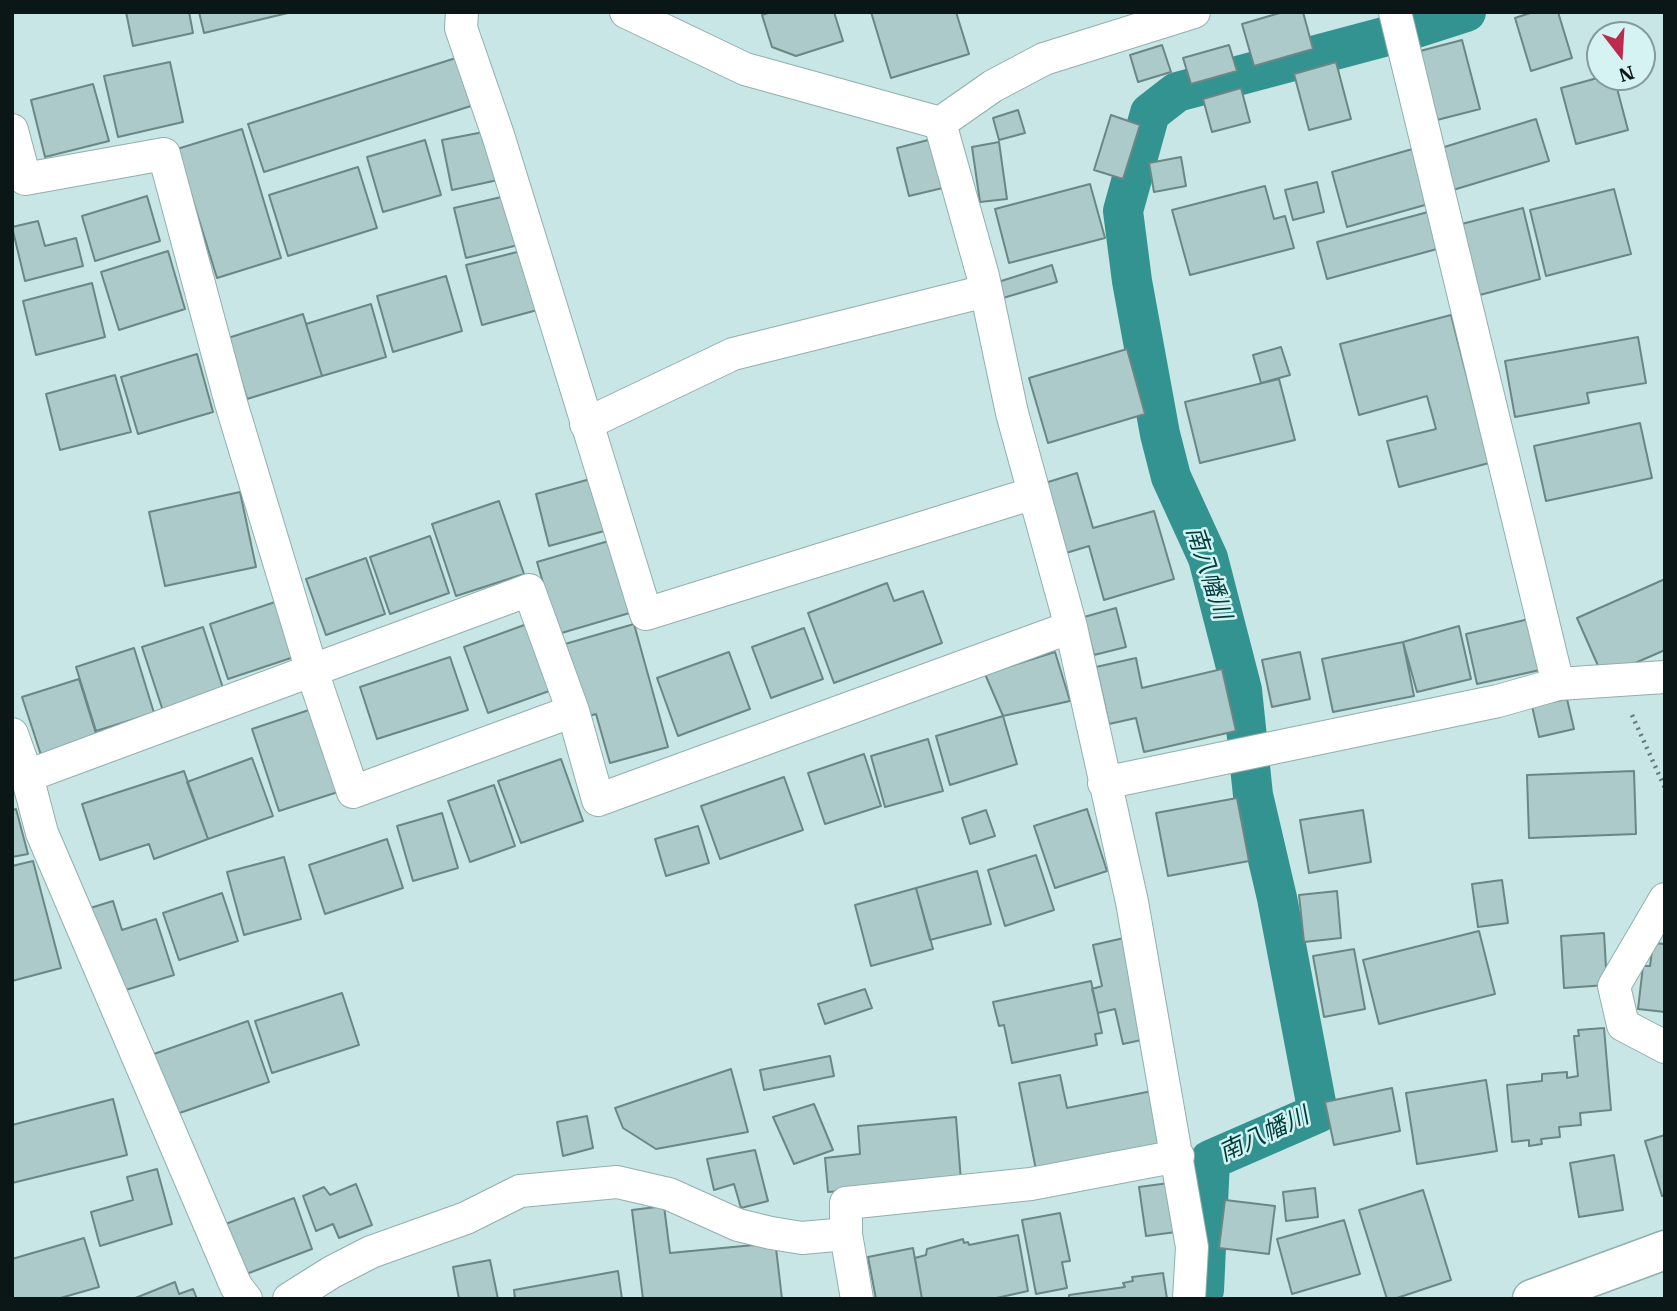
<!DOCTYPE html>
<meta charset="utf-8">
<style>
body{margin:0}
#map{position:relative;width:1677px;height:1311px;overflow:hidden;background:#c7e6e5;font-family:"IBM Plex Serif",serif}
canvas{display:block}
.frame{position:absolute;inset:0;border:14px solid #0b1616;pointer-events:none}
.north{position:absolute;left:1586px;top:21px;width:70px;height:70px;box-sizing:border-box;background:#d4f3f2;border:2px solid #849b9a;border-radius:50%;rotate:163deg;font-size:19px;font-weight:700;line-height:28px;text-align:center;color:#0b1616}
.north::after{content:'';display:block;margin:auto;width:24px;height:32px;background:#bc2b4d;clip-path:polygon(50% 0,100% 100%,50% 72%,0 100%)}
</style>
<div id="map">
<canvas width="1677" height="1311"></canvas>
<div class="frame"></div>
<div class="north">N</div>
</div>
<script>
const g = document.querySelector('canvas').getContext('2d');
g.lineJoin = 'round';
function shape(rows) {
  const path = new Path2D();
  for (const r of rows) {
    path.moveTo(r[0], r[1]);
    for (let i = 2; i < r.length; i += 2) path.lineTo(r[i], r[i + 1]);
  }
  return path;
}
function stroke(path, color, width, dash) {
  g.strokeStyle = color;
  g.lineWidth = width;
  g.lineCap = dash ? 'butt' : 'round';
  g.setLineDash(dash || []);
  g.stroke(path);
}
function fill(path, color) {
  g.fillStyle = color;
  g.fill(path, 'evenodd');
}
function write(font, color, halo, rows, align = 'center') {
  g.font = font + ' "IBM Plex Serif","Noto Sans JP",serif';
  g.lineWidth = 5;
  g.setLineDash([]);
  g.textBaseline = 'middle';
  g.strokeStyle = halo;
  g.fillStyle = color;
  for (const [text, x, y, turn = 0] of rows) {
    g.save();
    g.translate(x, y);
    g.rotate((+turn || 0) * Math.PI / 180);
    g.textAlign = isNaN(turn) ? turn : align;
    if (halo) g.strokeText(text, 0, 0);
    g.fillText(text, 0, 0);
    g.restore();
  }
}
stroke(shape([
 [1204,1290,1210,1160,1318,1113,1277,898,1253,795,1242,690,1208,558,1171,477,1160,434,1132,281,1123,211,1150,113,1177,92,1410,30,1466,12]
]), '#329390', 40);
const building = shape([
 [126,12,189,12,193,33,133,46,126,12],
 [199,12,292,12,204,33,199,12],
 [771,12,834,12,843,41,796,56,772,47,762,15,771,12],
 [871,12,956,12,969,54,891,78,871,12],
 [1283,12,1303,12,1313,49,1254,66,1242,24,1283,12],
 [1533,12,1558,12,1572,58,1531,71,1515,18,1533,12],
 [1462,40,1480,109,1437,120,1420,51,1462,40],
 [1162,45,1171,72,1138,82,1130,55,1162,45],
 [1229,45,1237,71,1191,84,1183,58,1229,45],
 [459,57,474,105,264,172,248,124,459,57],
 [170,62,183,122,118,137,104,76,170,62],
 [1336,62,1351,119,1309,130,1294,74,1336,62],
 [1601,77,1614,77,1628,130,1576,144,1561,88,1601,77],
 [93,84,109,141,45,157,31,100,93,84],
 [1241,88,1250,122,1212,132,1203,99,1241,88],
 [1018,110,1025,133,999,140,993,118,1018,110],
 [1111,115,1140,125,1123,179,1094,170,1111,115],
 [1536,119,1549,161,1453,190,1441,148,1536,119],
 [242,129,281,258,217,278,177,149,242,129],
 [489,131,498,180,452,190,442,140,489,131],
 [936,138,947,187,909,196,897,148,936,138],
 [425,140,441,195,383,212,367,157,425,140],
 [999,142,1007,199,980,202,972,147,999,142],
 [1416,148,1432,203,1347,227,1332,172,1416,148],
 [1181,157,1186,186,1154,192,1149,163,1181,157],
 [358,167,377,228,288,256,269,195,358,167],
 [1317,182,1324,212,1293,220,1285,190,1317,182],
 [1090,184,1105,238,1009,263,995,209,1090,184],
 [1265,186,1274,219,1285,216,1294,248,1190,275,1172,210,1265,186],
 [1614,189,1631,254,1546,276,1530,210,1614,189],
 [510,195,522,244,466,258,454,208,510,195],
 [147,196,160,241,95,261,82,216,147,196],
 [1523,208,1540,279,1476,296,1458,225,1523,208],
 [1428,212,1437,249,1327,279,1317,242,1428,212],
 [38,221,45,246,76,238,83,266,25,281,12,227,38,221],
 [525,250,541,309,482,325,466,265,525,250],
 [168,251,185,309,119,330,101,272,168,251],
 [1052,265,1057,282,1003,298,998,282,1052,265],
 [446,276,462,331,393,352,377,296,446,276],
 [92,283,105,337,36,355,23,301,92,283],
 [371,304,386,357,322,376,306,324,371,304],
 [303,314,322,376,247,399,228,338,303,314],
 [1451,315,1489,463,1399,487,1387,441,1436,429,1427,396,1359,415,1340,344,1451,315],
 [1638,337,1646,383,1587,393,1589,403,1515,417,1505,361,1638,337],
 [1281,347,1290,375,1261,383,1253,355,1281,347],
 [1127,349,1145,414,1048,443,1029,378,1127,349],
 [197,354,213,412,138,434,121,377,197,354],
 [115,375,131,432,60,450,46,394,115,375],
 [1279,379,1295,440,1200,463,1185,402,1279,379],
 [1640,423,1652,478,1546,501,1534,446,1640,423],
 [1077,473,1093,528,1154,511,1174,579,1104,600,1089,546,1066,553,1045,483,1077,473],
 [594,478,608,530,549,546,536,494,594,478],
 [240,492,256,567,165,586,149,512,240,492],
 [499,501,524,574,456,596,432,524,499,501],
 [430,536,449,593,390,614,370,557,430,536],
 [612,540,633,612,558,634,537,562,612,540],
 [366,558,385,614,326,635,306,579,366,558],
 [1665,579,1665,650,1603,677,1577,618,1665,579],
 [887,583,894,601,923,591,942,643,834,683,808,613,887,583],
 [278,601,297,656,228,679,210,624,278,601],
 [1116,608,1126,647,1094,655,1084,617,1116,608],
 [1529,619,1540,670,1477,684,1466,634,1529,619],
 [527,624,552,690,488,713,464,647,527,624],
 [634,624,668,747,610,763,596,714,585,717,565,644,634,624],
 [1459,626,1471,679,1417,692,1403,642,1459,626],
 [203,627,224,691,163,711,142,647,203,627],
 [804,628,823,679,771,698,752,647,804,628],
 [1403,642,1414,696,1333,712,1322,659,1403,642],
 [134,648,154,713,96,731,76,667,134,648],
 [729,652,750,709,678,736,657,678,729,652],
 [1055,652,1070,701,1003,716,985,674,1055,652],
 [1300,652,1310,699,1272,707,1262,660,1300,652],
 [450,657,468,710,377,739,360,687,450,657],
 [1136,658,1142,688,1222,669,1236,731,1144,752,1136,718,1109,724,1096,667,1136,658],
 [79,679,98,740,42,758,22,697,79,679],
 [1567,699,1574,729,1539,737,1532,706,1567,699],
 [315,708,341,791,279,811,252,729,315,708],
 [1003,716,1017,764,950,785,936,736,1003,716],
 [928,739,943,791,885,807,871,756,928,739],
 [864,754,881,806,825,824,808,773,864,754],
 [252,758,273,816,208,839,187,782,252,758],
 [561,759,583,821,521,843,498,781,561,759],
 [184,771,208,839,154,859,149,844,100,860,82,804,184,771],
 [1634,771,1636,834,1529,838,1527,775,1634,771],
 [784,777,803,830,720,859,701,806,784,777],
 [494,785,515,846,470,862,448,801,494,785],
 [1237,798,1249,861,1168,876,1156,813,1237,798],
 [16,809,28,854,12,857,12,810,16,809],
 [1087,809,1107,871,1055,888,1034,826,1087,809],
 [986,810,995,836,970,844,962,818,986,810],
 [1363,810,1371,862,1309,873,1300,820,1363,810],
 [442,813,458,868,413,881,397,826,442,813],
 [698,826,709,863,666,876,655,839,698,826],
 [387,839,403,888,325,914,309,865,387,839],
 [1036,855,1054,910,1005,926,988,870,1036,855],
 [284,857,301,919,244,935,227,872,284,857],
 [33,861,61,968,12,981,12,866,33,861],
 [977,871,991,924,930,940,916,888,977,871],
 [1502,880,1508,923,1478,927,1472,884,1502,880],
 [916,888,933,949,871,966,855,905,916,888],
 [1337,891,1341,938,1304,942,1299,895,1337,891],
 [222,893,238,941,179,960,163,913,222,893],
 [113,901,122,930,156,919,174,975,113,994,87,909,113,901],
 [1479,931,1495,994,1379,1024,1363,960,1479,931],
 [1604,933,1607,985,1564,988,1561,936,1604,933],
 [1124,938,1146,1039,1123,1044,1115,1009,1098,1013,1092,989,1102,986,1093,945,1124,938],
 [1653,943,1665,944,1665,1012,1638,1009,1643,966,1650,966,1653,943],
 [1354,949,1365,1009,1324,1017,1313,956,1354,949],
 [1091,981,1102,1033,1095,1034,1097,1045,1012,1063,1004,1025,999,1026,993,1002,1091,981],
 [865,989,872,1008,825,1024,818,1004,865,989],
 [342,993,359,1045,272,1073,255,1021,342,993],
 [248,1021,269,1082,168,1117,148,1056,248,1021],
 [1604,1028,1611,1110,1580,1113,1581,1125,1559,1127,1560,1137,1541,1139,1542,1144,1529,1146,1529,1140,1512,1142,1507,1085,1542,1081,1542,1074,1567,1072,1567,1078,1578,1076,1574,1036,1579,1036,1578,1030,1604,1028],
 [830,1056,834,1076,764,1090,760,1070,830,1056],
 [731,1069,748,1132,656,1149,623,1128,615,1108,731,1069],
 [1060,1075,1067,1108,1152,1091,1163,1145,1036,1170,1019,1083,1060,1075],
 [1486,1080,1497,1151,1417,1164,1406,1093,1486,1080],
 [1392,1088,1400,1131,1334,1145,1325,1102,1392,1088],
 [113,1099,127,1155,12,1183,12,1125,113,1099],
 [814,1104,833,1150,794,1164,773,1117,814,1104],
 [587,1116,593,1148,563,1156,557,1122,587,1116],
 [956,1117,961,1181,828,1192,825,1158,860,1154,858,1126,956,1117],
 [1665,1135,1665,1195,1662,1196,1645,1141,1665,1135],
 [755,1150,768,1201,741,1208,734,1184,714,1190,707,1159,755,1150],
 [1614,1155,1623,1210,1579,1217,1570,1163,1614,1155],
 [157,1169,172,1224,100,1246,91,1212,133,1200,127,1177,157,1169],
 [1169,1183,1176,1232,1146,1236,1139,1187,1169,1183],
 [356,1184,372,1225,339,1238,333,1224,316,1231,303,1196,324,1187,330,1195,356,1184],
 [1315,1188,1318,1217,1286,1221,1283,1192,1315,1188],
 [1423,1190,1451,1280,1394,1299,1387,1299,1359,1210,1423,1190],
 [294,1198,312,1249,241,1276,223,1225,294,1198],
 [1225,1200,1275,1206,1269,1254,1219,1248,1225,1200],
 [664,1206,670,1253,754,1245,776,1248,782,1299,643,1299,632,1210,664,1206],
 [1060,1213,1070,1261,1062,1262,1067,1288,1036,1294,1022,1220,1060,1213],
 [1344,1220,1360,1274,1292,1294,1277,1239,1344,1220],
 [1018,1235,1028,1291,992,1299,922,1299,915,1258,926,1255,927,1249,963,1239,964,1243,968,1242,969,1245,1018,1235],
 [84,1238,99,1287,57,1299,12,1299,12,1259,84,1238],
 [913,1248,922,1299,876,1299,868,1257,913,1248],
 [490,1260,498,1299,459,1299,453,1267,490,1260],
 [618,1271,622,1299,515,1299,514,1290,618,1271],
 [1163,1273,1167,1299,1069,1299,1069,1295,1125,1287,1123,1283,1133,1281,1132,1277,1163,1273],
 [175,1282,179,1294,193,1289,197,1299,133,1299,175,1282]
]);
fill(building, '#abcac9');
stroke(building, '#6a8785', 2);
const street = shape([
 [462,12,461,28,498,135,646,614,1034,493],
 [626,12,745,69,940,123],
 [1395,12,1558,684],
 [940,123,983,276,1012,413,1071,627,1132,902,1192,1247,1189,1299],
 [940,123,993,86,1044,59,1194,12],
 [12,130,25,179,164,154,231,403,312,671,353,792,573,711],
 [586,424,733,354,986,291],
 [12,734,27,776,42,833,236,1286,246,1299],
 [27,776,529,590,573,711,598,800,1071,627],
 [1104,783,1498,701,1558,684,1665,677],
 [1665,899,1614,986,1623,1025,1665,1047],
 [289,1299,332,1272,371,1252,466,1218,520,1191,617,1182,669,1194,738,1225,771,1233,802,1238,846,1234],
 [857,1299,846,1234,846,1203,1031,1184,1178,1156]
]);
const secondary = shape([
 [1532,1299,1665,1250]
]);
stroke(street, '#91afad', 34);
stroke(secondary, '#91afad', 41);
stroke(shape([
 [1632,715,1665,788]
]), '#667b7a', 4.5, [2, 5]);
stroke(street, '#fff', 32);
stroke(secondary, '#fff', 38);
write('italic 24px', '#003d3c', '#d4f3f2', [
 ["南八幡川",1208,573,72],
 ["南八幡川",1264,1135,-25]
]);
</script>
